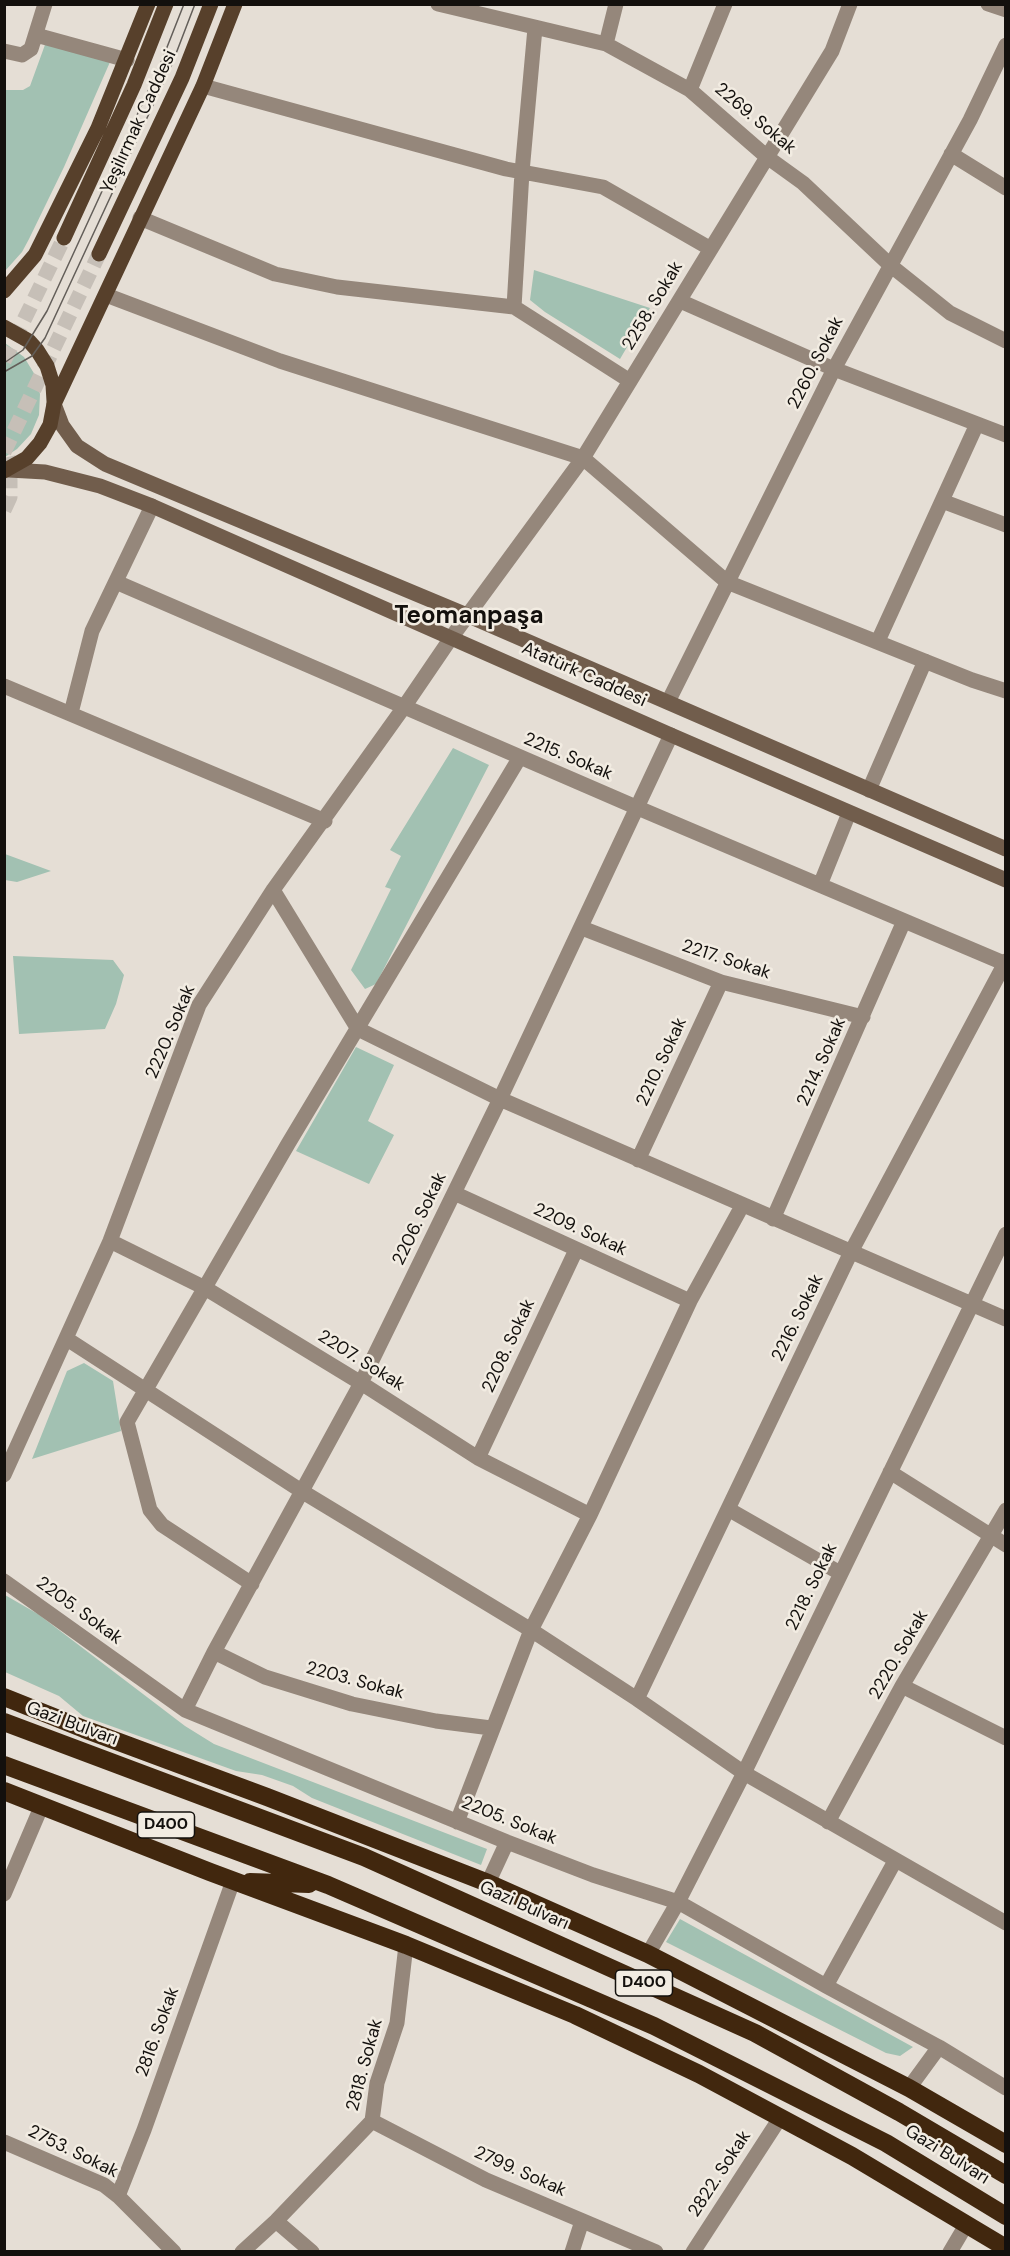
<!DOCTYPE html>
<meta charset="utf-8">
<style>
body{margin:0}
#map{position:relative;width:1010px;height:2256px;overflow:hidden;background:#e5ded5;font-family:"DM Sans",sans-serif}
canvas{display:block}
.frame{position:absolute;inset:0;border:6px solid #13100d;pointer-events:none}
</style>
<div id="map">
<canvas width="1010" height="2256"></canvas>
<div class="frame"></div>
</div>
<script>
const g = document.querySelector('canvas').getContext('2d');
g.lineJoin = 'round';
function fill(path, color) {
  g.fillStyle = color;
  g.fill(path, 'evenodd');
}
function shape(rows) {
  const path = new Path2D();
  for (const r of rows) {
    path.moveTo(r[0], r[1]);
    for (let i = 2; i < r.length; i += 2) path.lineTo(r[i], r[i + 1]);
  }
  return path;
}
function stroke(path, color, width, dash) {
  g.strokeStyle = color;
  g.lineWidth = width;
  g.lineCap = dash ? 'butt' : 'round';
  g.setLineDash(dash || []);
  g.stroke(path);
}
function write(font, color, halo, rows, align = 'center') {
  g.font = font + ' "DM Sans",sans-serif';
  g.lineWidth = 5;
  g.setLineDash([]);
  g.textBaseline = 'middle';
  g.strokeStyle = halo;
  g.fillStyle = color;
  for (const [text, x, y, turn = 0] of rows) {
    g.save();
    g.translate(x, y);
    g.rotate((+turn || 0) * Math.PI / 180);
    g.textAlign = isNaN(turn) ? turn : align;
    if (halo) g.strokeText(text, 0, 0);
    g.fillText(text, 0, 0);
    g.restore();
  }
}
fill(shape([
 [46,42,110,62,64,167,29,239,22,252,5,271,5,90,23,90,30,86],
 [534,270,650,308,620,359,545,312,530,300],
 [5,343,24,357,35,375,40,394,39,415,31,434,17,449,5,457],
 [453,748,489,765,376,984,365,989,351,970,391,889,385,887,401,856,390,850],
 [4,854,5,854,51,871,17,882,5,880],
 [13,956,113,960,124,975,116,1004,105,1029,19,1034],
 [356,1047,394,1065,368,1121,394,1135,369,1184,296,1151],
 [84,1363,113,1381,121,1431,32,1459,67,1371],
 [5,1595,38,1614,185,1726,214,1744,487,1849,481,1865,312,1798,293,1786,262,1775,236,1771,83,1716,59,1696,5,1672],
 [680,1919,913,2047,900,2056,886,2053,666,1942]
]), '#a2c1b2');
stroke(shape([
 [4,361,64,238],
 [4,452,99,254],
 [4,510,10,497,10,466,8,457]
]), '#c6bfb7', 15, [15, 8]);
stroke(shape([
 [438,4,606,44,690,90,767,157,803,183,890,265,950,313,1006,341],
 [988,4,1006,10],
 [36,35,127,60],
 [606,44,616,4],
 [4,51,22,55,31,49,45,4],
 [203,86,506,169,603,187,711,249],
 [690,90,725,4],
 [951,154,1006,188],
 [140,218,275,274,337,287,514,307,630,381],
 [106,295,280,361,583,458,727,582,972,680,1006,691],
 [680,301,834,369,1006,435],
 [514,307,522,172,535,28],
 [942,501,1006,525],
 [116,582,638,808,1006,964],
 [878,641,977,424],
 [4,686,325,821],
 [668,702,834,369,970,120,1006,45],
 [71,713,92,631,152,506],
 [869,790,925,661],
 [820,885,849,813],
 [273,890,358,1029,500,1099,1006,1319],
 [582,928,721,982,863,1017],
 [638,1160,721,982],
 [454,1193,690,1301],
 [773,1219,904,921],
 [110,1241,205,1288,361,1383,478,1458,590,1515],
 [67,1339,303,1492,531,1630,637,1699,744,1773,1006,1923],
 [478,1458,576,1250],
 [890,1472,1006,1545],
 [4,1475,110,1241,199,1005,273,890,404,707,451,638,583,458,832,51,850,4],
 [728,1509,840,1573],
 [4,1581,185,1710,507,1842,593,1875,678,1902,826,1986,939,2047,1006,2088],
 [252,1584,162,1525,150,1510,127,1422,288,1144,520,757],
 [214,1652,265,1677,352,1704,436,1721,491,1728],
 [902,1686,1006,1738],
 [637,1699,851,1252,1006,961],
 [185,1710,214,1652,361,1383,500,1099,671,735],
 [457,1822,531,1630,590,1515,690,1301,742,1206],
 [828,1822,902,1686,1006,1510],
 [488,1883,507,1842],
 [4,1894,42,1805],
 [648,1954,678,1902,744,1773,1006,1234],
 [826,1986,895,1861],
 [909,2088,939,2047],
 [372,2121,486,2180,656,2252],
 [4,2142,104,2185,118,2196,174,2252],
 [118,2196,144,2130,233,1881],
 [276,2221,312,2252],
 [242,2252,276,2221,372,2121,377,2083,397,2023,406,1945],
 [572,2252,582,2221],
 [693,2252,780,2118],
 [950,2252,966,2225]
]), '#95877b', 15);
stroke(shape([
 [54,404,62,425,77,446,105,464,469,616,1006,849],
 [9,470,45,472,100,486,152,506,671,735,1006,880]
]), '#715d4c', 15);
stroke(shape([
 [64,238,134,85,166,4],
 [99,254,182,78,211,4],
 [4,291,35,255,98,128,148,4],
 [4,327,29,341,37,350,47,366,53,385,54,401],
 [4,471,27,458,40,443,50,425,54,404,203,86,235,4]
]), '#57402b', 15);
stroke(shape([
 [4,1697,84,1729,267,1797,488,1883,648,1954,909,2088,1006,2144],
 [4,1722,364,1857,755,2033,899,2112,1006,2175],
 [4,1765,328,1885,654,2026,886,2143,1006,2216],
 [4,1791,210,1872,406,1945,575,2015,699,2074,852,2156,1006,2248],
 [250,1882,309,1884]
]), '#41270e', 18);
stroke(shape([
 [4,363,23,350,47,311,160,65,184,4],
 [4,372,32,356,45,338,172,64,195,4]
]), '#635e59', 1.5);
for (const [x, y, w] of [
 [166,1825,57],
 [644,1983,57]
]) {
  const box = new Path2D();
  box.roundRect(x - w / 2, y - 13, w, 26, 4.5);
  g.fillStyle = '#f2ece2';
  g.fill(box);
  stroke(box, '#13100d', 1.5);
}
write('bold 16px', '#13100d', null, [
 ["D400",166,1825],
 ["D400",644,1983]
]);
write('18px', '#13100d', '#f2ece2', [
 ["2269. Sokak",755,119,40],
 ["Yeşilırmak Caddesi",139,122,-65],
 ["2258. Sokak",653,306,-59],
 ["2260. Sokak",816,363,-63],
 ["Atatürk Caddesi",584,675,24],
 ["2215. Sokak",568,757,23],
 ["2217. Sokak",726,960,18],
 ["2220. Sokak",171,1032,-67],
 ["2210. Sokak",662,1062,-65],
 ["2214. Sokak",822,1062,-66],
 ["2206. Sokak",420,1219,-64],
 ["2209. Sokak",580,1230,25],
 ["2216. Sokak",798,1318,-64],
 ["2208. Sokak",509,1346,-65],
 ["2207. Sokak",361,1361,32],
 ["2218. Sokak",812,1587,-64],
 ["2205. Sokak",79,1611,36],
 ["2220. Sokak",899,1655,-60],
 ["2203. Sokak",355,1681,15],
 ["Gazi Bulvarı",72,1724,20],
 ["2205. Sokak",509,1821,22],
 ["Gazi Bulvarı",524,1906,24],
 ["2816. Sokak",158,2032,-70],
 ["2818. Sokak",365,2065,-75],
 ["2753. Sokak",73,2152,26],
 ["Gazi Bulvarı",947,2155,32],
 ["2799. Sokak",520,2172,24],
 ["2822. Sokak",720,2174,-57]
]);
write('bold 24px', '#13100d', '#f2ece2', [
 ["Teomanpaşa",469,617]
]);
</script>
